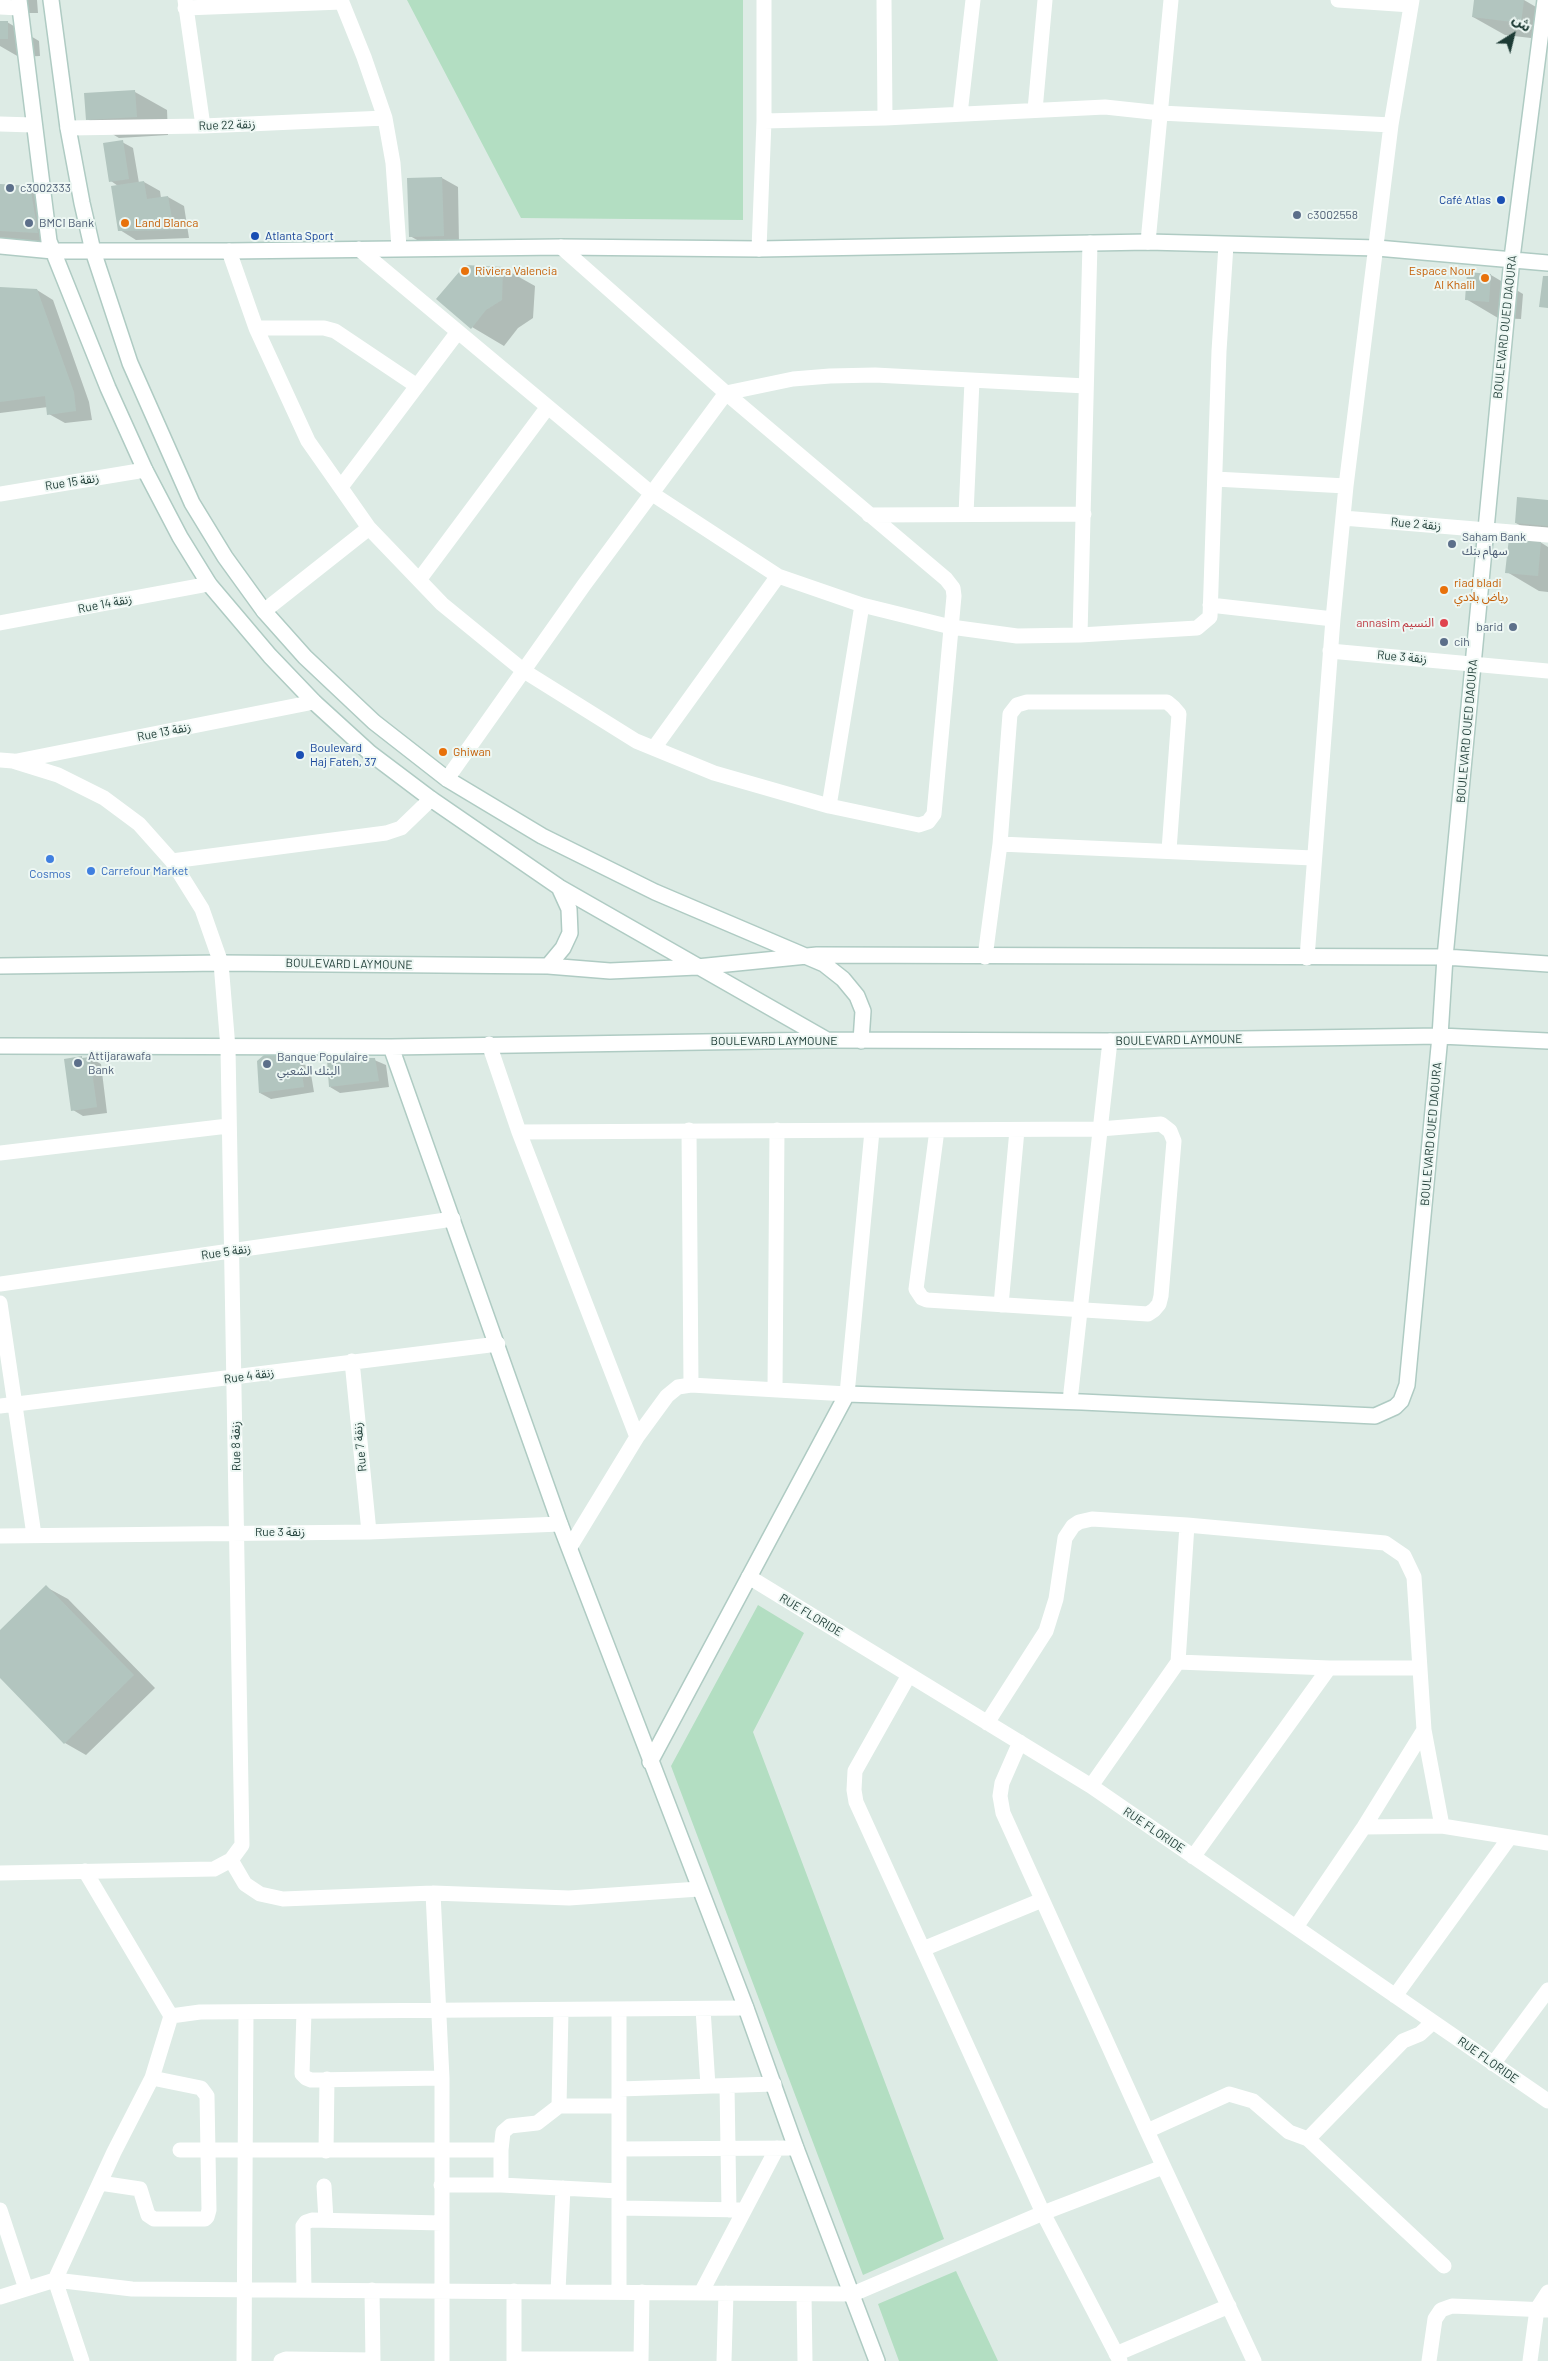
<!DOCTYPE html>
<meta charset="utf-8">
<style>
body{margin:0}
#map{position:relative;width:1548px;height:2361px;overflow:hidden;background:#ddebe5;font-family:Barlow,"Noto Sans Arabic",sans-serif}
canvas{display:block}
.north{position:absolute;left:1488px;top:10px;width:50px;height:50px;-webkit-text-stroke:4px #edf7f3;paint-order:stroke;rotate:36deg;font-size:14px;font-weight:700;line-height:20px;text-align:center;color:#1d3b35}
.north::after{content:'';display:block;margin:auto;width:18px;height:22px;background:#1d3b35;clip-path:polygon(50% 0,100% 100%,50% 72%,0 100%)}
</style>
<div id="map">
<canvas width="1548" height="2361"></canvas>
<div class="north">ش</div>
</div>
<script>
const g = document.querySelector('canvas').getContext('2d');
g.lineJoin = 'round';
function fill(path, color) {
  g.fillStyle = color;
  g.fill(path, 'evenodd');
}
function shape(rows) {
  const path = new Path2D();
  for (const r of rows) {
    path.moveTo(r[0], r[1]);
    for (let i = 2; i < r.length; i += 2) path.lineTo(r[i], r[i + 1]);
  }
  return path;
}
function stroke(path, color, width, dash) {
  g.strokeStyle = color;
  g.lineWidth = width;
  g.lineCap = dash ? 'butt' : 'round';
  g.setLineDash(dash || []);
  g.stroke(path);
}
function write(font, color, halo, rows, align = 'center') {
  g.font = font + ' Barlow,"Noto Sans Arabic",sans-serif';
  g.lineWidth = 4;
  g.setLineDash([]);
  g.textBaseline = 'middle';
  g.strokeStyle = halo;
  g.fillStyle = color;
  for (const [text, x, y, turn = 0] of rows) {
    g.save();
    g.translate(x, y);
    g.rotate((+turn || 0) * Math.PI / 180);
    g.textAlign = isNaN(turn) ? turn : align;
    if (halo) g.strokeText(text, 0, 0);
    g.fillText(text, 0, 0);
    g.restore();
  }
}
fill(shape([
 [407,0,743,0,743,220,521,218],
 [758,1605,804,1633,753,1732,944,2239,863,2275,671,1766],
 [956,2271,998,2361,899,2361,878,2304]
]), '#b3dec2');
fill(shape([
 [2,0,37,0,38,13,24,13],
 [1475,0,1524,0,1548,14,1548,40,1505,35,1473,17],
 [0,22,7,22,39,41,40,56,19,57,0,46],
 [135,92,167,110,168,135,119,138,87,119],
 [122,142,133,148,139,183,144,182,160,191,161,198,168,197,184,206,189,238,136,240,120,230,118,186,111,181],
 [442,178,458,187,459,244,426,245,410,236],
 [0,186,29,187,45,197,54,242,0,239],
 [503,268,535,286,533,318,518,328,504,346,472,327],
 [1491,275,1523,294,1521,319,1498,318,1466,299],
 [0,289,37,290,53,300,89,402,92,420,65,423,49,414,48,407,0,413],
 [1548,501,1548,541,1516,523],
 [1540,542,1548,547,1548,592,1539,591,1507,572],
 [284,1054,294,1060,295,1062,300,1062,310,1068,314,1092,271,1099,260,1093],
 [365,1056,386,1065,389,1087,340,1093,330,1087],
 [90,1058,101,1064,107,1113,83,1116,73,1110],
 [46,1587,68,1599,155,1688,86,1755,65,1743,0,1676,0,1632]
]), '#0003');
fill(shape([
 [1474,0,1524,0,1521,23,1472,17],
 [0,21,8,21,8,39,0,39],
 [135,90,137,117,86,120,84,93],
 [123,140,129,179,109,182,103,143],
 [442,177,444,236,409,237,407,178],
 [144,181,147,199,168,196,174,230,118,231,111,186],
 [0,184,30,186,38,233,0,231],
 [465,265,503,267,502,300,486,310,471,329,436,299],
 [1467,272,1491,274,1489,302,1465,300],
 [1543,276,1548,276,1548,308,1539,307],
 [0,287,37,289,74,392,76,411,47,415,45,396,0,402],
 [1517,497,1548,500,1548,526,1515,523],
 [1509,538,1541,541,1538,576,1505,573],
 [284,1052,285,1063,300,1060,304,1087,259,1093,257,1061,264,1055],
 [365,1055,366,1058,375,1058,379,1081,329,1087,327,1060,332,1060,331,1057],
 [82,1056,82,1058,90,1057,97,1107,71,1111,64,1059],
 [46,1585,134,1675,64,1744,0,1678,0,1630]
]), '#b2c5bf');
const secondary = shape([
 [19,0,49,241,108,388,145,470,180,537,209,584,270,656,314,702,370,753,431,799,559,887,827,1040],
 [51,0,68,128,82,203,93,251,130,363,192,503,225,557,264,611,305,657,374,722,447,779,542,836,655,892,824,964,843,979,857,996,863,1011,861,1041],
 [0,246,53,251,229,251,561,247,759,249,1148,242,1377,248,1548,263],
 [0,966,221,963,548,966,610,971,697,967,817,955,1445,957,1548,964],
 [548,966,563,948,570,933,569,909,559,887],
 [0,1046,391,1047,827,1040,1110,1041,1440,1036,1548,1041],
 [391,1047,560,1524,746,2008,796,2148,877,2361],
 [650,1762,847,1394,1082,1402,1375,1416,1395,1407,1401,1401,1407,1385,1440,1036,1445,957,1512,258,1545,0]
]);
stroke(secondary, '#afcbc3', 18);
stroke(shape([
 [185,0,203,126],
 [341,0,364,57,385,118,393,163,399,248],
 [884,0,885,118],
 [1338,0,1411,5],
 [0,7,19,8],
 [185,8,342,2],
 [1035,110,1045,0],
 [960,114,973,0],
 [764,121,885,118,1105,107,1161,113,1391,125],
 [0,124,33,125],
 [68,128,203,126,385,118],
 [1148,242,1171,0],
 [359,249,651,493,778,576,862,605,951,627,1017,636,1080,635,1197,628,1210,617,1219,351,1226,245],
 [759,249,764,121,764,0],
 [229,251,256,328,308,441,369,528,442,604,524,671,636,741,714,773,829,806,919,825,928,822,934,814,954,596,953,588,946,579,726,393,561,247],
 [256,328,324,328,335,331,417,386],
 [1215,479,1346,486],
 [341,487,457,333],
 [0,494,145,470],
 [966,514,972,381],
 [869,515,1084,514],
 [1343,518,1548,535],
 [419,580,547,408],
 [1210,605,1333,619],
 [264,611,369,528],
 [0,623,209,584],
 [1080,635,1090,243],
 [1330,651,1548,671],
 [654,748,778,576],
 [0,760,13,761,58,775,104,798,139,824,172,861,202,909,221,963,228,1048,242,1845,231,1860,214,1869,0,1873],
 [17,761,314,702],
 [447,779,584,585,726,393,793,379,830,376,875,375,1086,386],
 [829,806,862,605],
 [1000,844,1313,858],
 [172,861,386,833,401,828,431,799],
 [985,957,1000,844,1010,714,1017,705,1027,702,1167,702,1173,707,1179,714,1169,850],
 [1307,958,1333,619,1346,486,1391,125,1412,0],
 [489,1044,519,1132,637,1437],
 [689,1130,691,1385],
 [519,1132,1100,1129,1161,1124,1170,1131,1174,1141,1161,1296,1159,1304,1154,1310,1148,1314,927,1300,922,1298,916,1289,937,1130],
 [0,1153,228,1126],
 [0,1284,453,1219],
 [0,1303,34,1535],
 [1001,1305,1017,1130],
 [352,1361,369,1532],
 [775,1390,777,1130],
 [1070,1401,1110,1041],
 [0,1406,498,1344],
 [0,1536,369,1532,560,1524],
 [570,1547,637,1437,667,1396,678,1387,691,1385,847,1394,872,1131],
 [749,1577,1091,1786,1548,2101],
 [1178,1662,1329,1668,1419,1668],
 [909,1675,855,1771,854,1790,856,1802,1043,2213,1120,2361],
 [987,1723,1046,1631,1056,1599,1065,1538,1073,1526,1079,1522,1092,1519,1187,1525,1385,1543,1404,1556,1414,1577,1424,1730,1442,1826],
 [1020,1742,1002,1783,1000,1796,1003,1813,1147,2131,1254,2361],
 [1091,1786,1178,1662,1187,1525],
 [1364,1827,1442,1826,1548,1843],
 [1193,1857,1329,1668],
 [231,1860,245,1884,260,1894,283,1899,433,1893,569,1898,699,1889],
 [85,1871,171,2016],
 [433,1893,442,2078,442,2361],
 [1296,1927,1364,1827,1424,1730],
 [923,1949,1042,1900],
 [1395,1996,1510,1837],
 [703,2009,708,2086],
 [561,2011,559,2106,619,2106],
 [304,2012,302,2074,306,2078,311,2080,442,2078],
 [1493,2064,1548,1990],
 [727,2086,729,2210],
 [619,2089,774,2084],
 [1147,2131,1229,2094,1253,2101,1289,2132,1308,2139,1444,2266],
 [1308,2139,1403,2041,1420,2034,1433,2022],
 [619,2149,796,2148],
 [180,2150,501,2150],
 [326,2151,327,2079],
 [100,2183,140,2189,148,2215,154,2219,205,2219,207,2217,209,2210,207,2096,201,2088,152,2078],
 [441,2185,501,2185,619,2191],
 [501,2185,501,2150,503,2132,510,2126,537,2123,559,2106],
 [324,2186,326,2220],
 [619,2208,744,2210],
 [0,2210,26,2289],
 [304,2290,303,2226,306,2222,312,2220,442,2223],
 [372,2290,373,2361],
 [558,2291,563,2188],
 [619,2292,619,2010],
 [701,2293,777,2148],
 [804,2294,805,2361],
 [0,2297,55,2280,132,2289,853,2294,1043,2213,1163,2167],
 [1116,2354,1229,2306],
 [514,2359,641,2359],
 [82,2361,55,2280,114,2152,152,2078,171,2016,200,2012,746,2008],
 [244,2361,246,2012],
 [281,2361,286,2359,373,2360],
 [514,2361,514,2291],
 [641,2361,642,2292],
 [724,2361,726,2293],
 [1429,2361,1435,2319,1441,2310,1452,2306,1548,2310],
 [1530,2361,1537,2309,1548,2292]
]), '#fff', 15);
stroke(secondary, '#fff', 15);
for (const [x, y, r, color] of [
 [10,188,5,"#5c6f8a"],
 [1501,200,5,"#1a4fb4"],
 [1297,215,5,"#5c6f8a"],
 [29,223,5,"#5c6f8a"],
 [125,223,5,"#e8710a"],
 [255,236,5,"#1a4fb4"],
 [465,271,5,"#e8710a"],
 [1485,278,5,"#e8710a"],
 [1452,544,5,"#5c6f8a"],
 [1444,590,5,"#e8710a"],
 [1444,623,5,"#e0444e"],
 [1513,627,5,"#5c6f8a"],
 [1444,642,5,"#5c6f8a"],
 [443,752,5,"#e8710a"],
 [300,755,5,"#1a4fb4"],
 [50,859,5,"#3f7fe0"],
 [91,871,5,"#3f7fe0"],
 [78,1063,5,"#5c6f8a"],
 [267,1064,5,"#5c6f8a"]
]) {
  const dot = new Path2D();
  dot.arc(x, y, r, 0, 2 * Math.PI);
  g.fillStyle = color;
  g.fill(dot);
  stroke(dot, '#edf7f3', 2);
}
write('12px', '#1d3b35', '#edf7f3', [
 ["Rue 22 زنقة",227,125,-2],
 ["BOULEVARD OUED DAOURA",1505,327,-84],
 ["Rue 15 زنقة",72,482,-9],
 ["Rue 2 زنقة",1416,524,5],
 ["Rue 14 زنقة",105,604,-11],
 ["Rue 3 زنقة",1402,657,5],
 ["BOULEVARD OUED DAOURA",1467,731,-85],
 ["Rue 13 زنقة",164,732,-11],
 ["BOULEVARD LAYMOUNE",349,964,1],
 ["BOULEVARD LAYMOUNE",1179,1040,-1],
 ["BOULEVARD LAYMOUNE",774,1041],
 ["BOULEVARD OUED DAOURA",1431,1134,-85],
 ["Rue 5 زنقة",226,1252,-8],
 ["Rue 4 زنقة",249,1376,-8],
 ["Rue 8 زنقة",236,1446,-91],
 ["Rue 7 زنقة",360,1447,-96],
 ["Rue 3 زنقة",280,1532],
 ["RUE FLORIDE",811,1615,31],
 ["RUE FLORIDE",1154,1830,34],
 ["RUE FLORIDE",1488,2060,35]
]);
write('12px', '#4e5e75', '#edf7f3', [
 ["c3002333",20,188],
 ["c3002558",1307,215],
 ["BMCI Bank",39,223],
 ["Saham Bank",1462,537],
 ["سهام بنك",1462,551],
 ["barid",1503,627,"right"],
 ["cih",1454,642],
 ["Attijarawafa",88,1056],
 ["Bank",88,1070],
 ["Banque Populaire",277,1057],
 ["البنك الشعبي",277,1071]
], 'left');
write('12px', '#164399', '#edf7f3', [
 ["Café Atlas",1491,200,"right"],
 ["Atlanta Sport",265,236],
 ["Boulevard",310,748],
 ["Haj Fateh, 37",310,762]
], 'left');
write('12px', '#c56008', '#edf7f3', [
 ["Land Blanca",135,223],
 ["Riviera Valencia",475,271],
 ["Espace Nour",1475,271,"right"],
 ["Al Khalil",1475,285,"right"],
 ["riad bladi",1454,583],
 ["رياض بلادي",1454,597],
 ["Ghiwan",453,752]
], 'left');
write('12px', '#be3a42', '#edf7f3', [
 ["annasim النسيم",1434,623]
], 'right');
write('12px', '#366cbe', '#edf7f3', [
 ["Carrefour Market",101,871],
 ["Cosmos",50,874,"center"]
], 'left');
</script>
